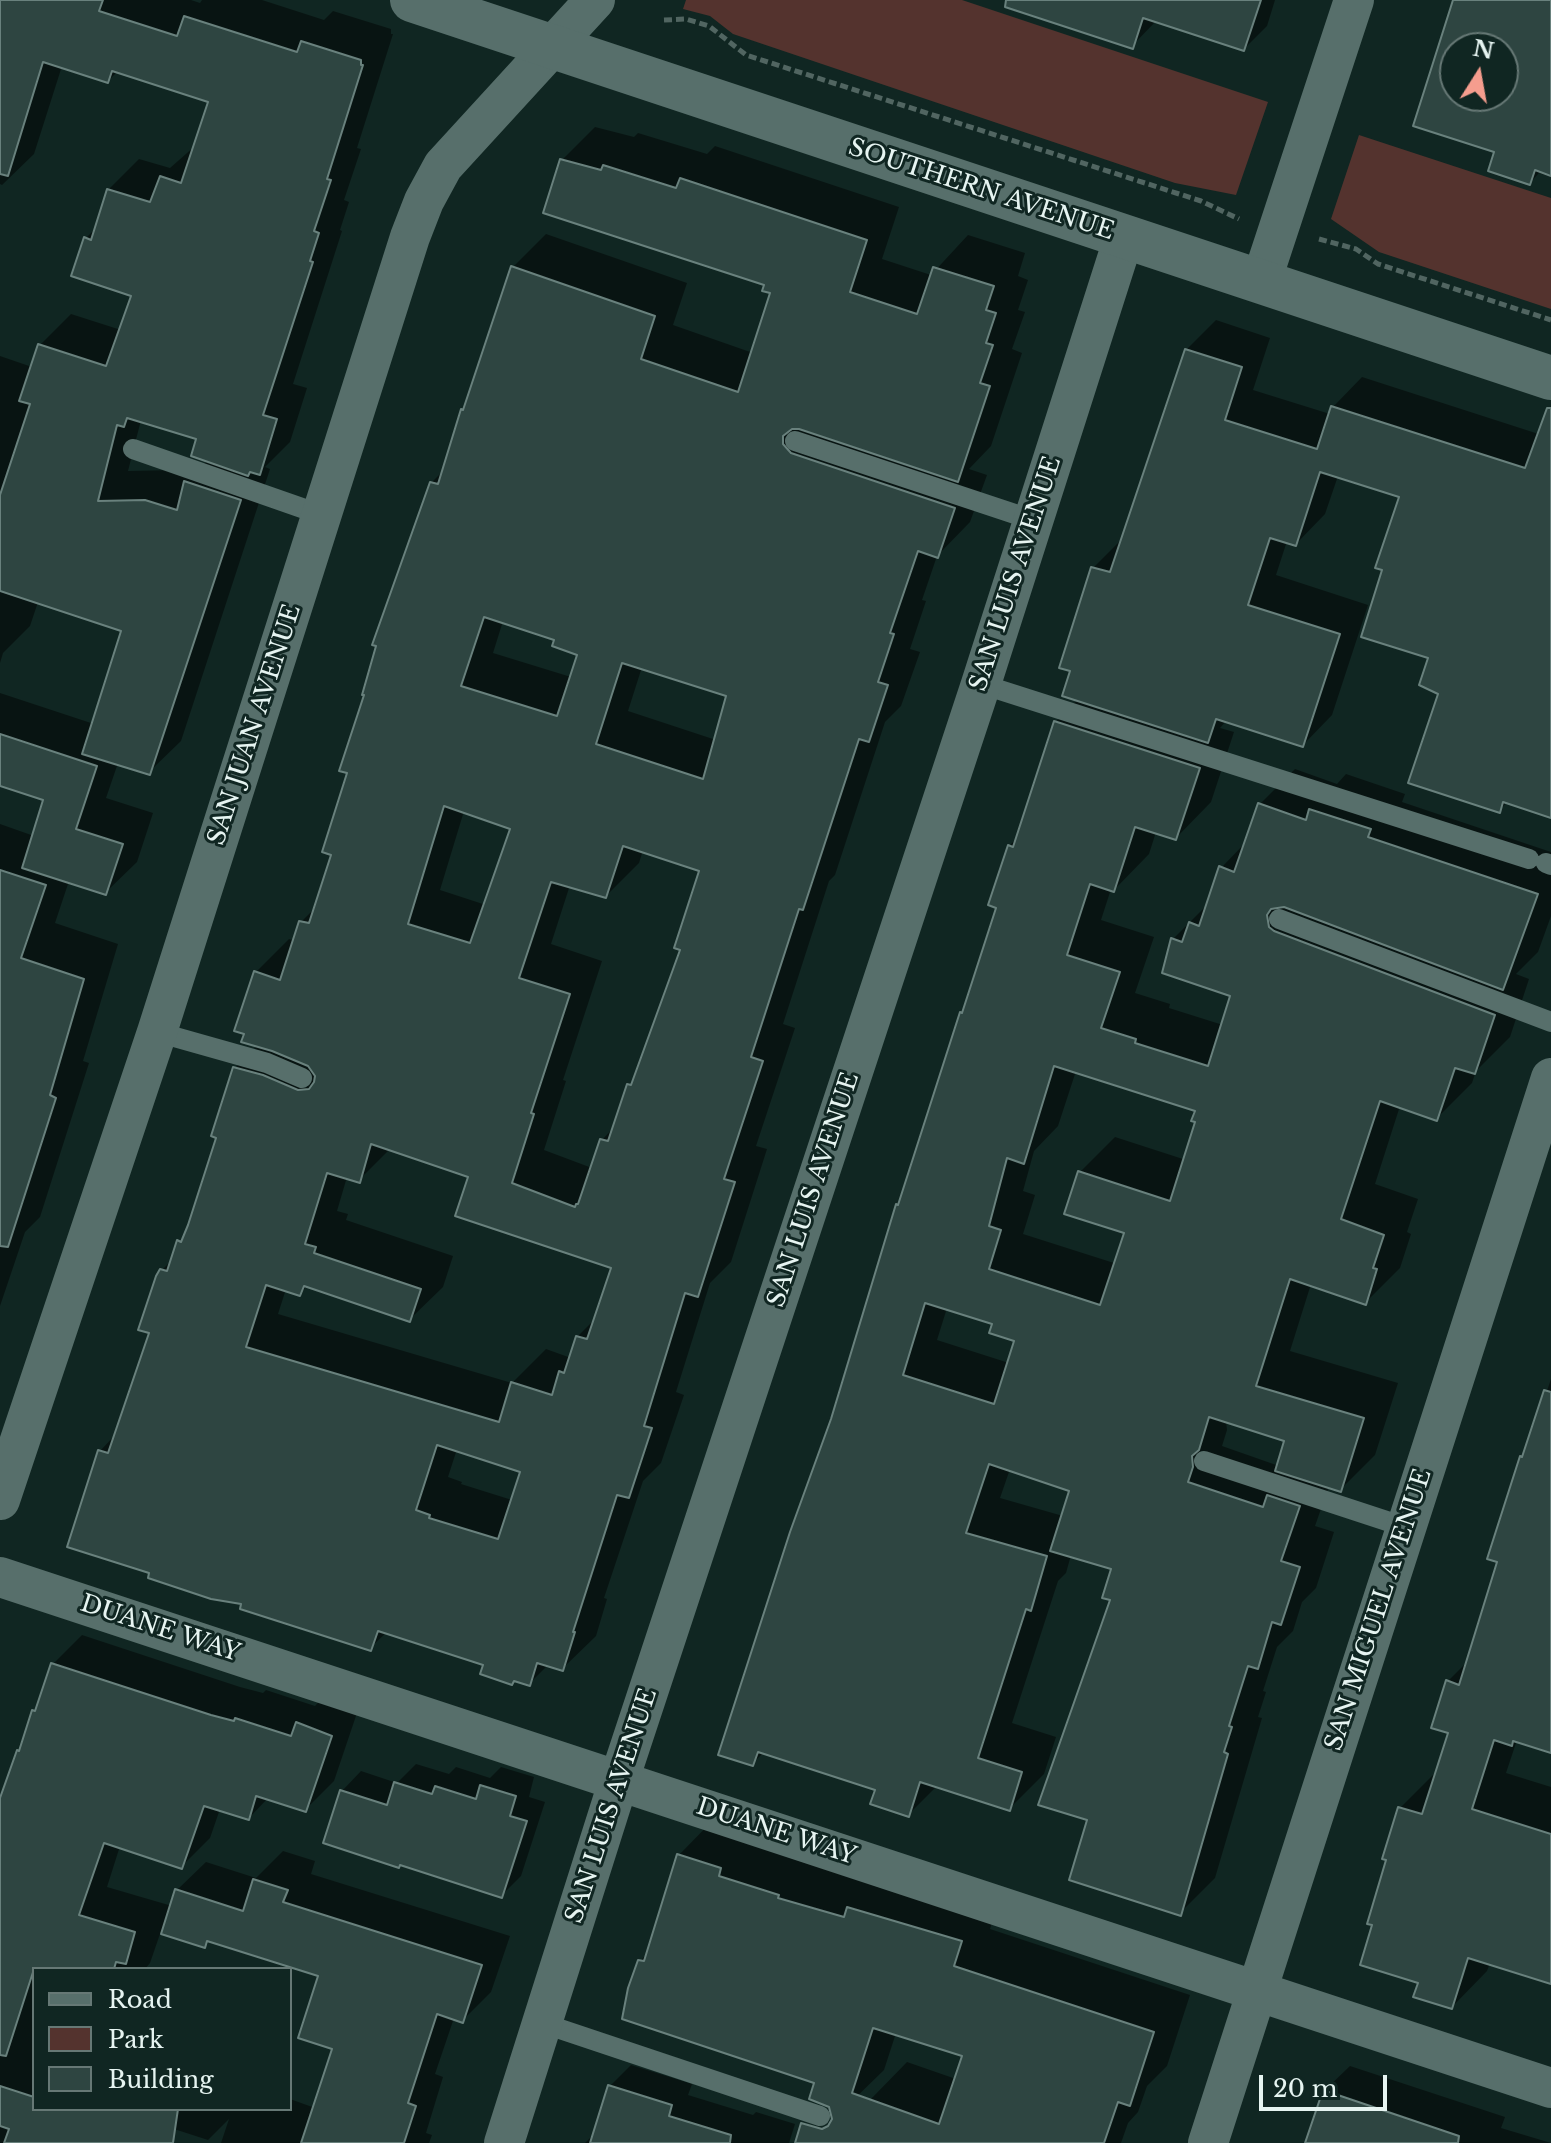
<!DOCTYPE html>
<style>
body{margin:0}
#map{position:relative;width:1551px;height:2143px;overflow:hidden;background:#102622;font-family:"Libre Baskerville",serif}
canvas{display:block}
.legend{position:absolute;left:32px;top:1967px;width:260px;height:144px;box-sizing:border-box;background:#102622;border:2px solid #667875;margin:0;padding:10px 14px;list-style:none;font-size:24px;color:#e6f4f1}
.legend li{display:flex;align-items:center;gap:16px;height:40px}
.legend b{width:40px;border:2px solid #667875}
.north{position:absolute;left:1439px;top:32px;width:80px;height:80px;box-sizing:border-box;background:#102622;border:2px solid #667875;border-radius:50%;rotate:11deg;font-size:22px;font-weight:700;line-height:32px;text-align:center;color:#e6f4f1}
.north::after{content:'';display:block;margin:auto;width:28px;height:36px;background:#f59d8e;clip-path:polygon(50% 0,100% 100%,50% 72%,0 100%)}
.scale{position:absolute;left:1259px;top:2075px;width:128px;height:36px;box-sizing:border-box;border:4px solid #e6f4f1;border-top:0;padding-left:10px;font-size:24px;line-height:28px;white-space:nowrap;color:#e6f4f1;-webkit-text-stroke:6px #102622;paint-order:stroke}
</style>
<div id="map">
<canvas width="1551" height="2143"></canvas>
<ul class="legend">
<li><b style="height:10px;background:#576f6b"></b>Road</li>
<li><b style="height:22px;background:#54332e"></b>Park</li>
<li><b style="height:22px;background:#2e4541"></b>Building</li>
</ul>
<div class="north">N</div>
<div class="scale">20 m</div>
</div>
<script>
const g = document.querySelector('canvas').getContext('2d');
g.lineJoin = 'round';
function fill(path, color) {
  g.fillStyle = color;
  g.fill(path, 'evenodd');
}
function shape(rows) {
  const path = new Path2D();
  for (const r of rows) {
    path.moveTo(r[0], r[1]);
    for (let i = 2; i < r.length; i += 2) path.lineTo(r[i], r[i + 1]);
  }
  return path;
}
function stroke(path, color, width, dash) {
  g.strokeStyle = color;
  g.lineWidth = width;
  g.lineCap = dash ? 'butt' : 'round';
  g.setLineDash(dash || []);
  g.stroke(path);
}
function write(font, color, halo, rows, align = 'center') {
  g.font = font + ' "Libre Baskerville",serif';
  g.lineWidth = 6;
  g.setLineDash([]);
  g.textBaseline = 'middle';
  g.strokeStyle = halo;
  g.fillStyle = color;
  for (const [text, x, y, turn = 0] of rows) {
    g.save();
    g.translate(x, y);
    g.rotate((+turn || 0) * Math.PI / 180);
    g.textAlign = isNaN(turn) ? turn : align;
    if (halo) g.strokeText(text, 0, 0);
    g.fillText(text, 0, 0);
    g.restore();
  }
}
fill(shape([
 [686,0,962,0,1268,102,1236,195,1175,183,733,34,710,16,683,9],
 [1359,135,1551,198,1551,309,1379,252,1331,219]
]), '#54332e');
fill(shape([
 [0,0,191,0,200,3,202,0,262,0,324,20,333,11,391,29,391,34,393,34,357,148,361,149,344,200,349,202,340,230,342,231,293,384,307,388,290,442,265,467,270,469,181,741,149,772,118,763,106,798,153,813,137,862,105,893,69,881,55,923,118,944,83,1061,89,1063,40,1217,25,1232,0,1306,0,824,34,836,46,798,0,784,0,693,94,724,123,629,38,602,30,626,3,653,0,663,0,356,32,367,40,345,71,314,121,330,133,294,86,238,97,227,108,190,139,159,170,168,195,146,210,101,118,71,108,81,62,66,34,154,2,185,0,184],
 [141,420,198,438,209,459,194,474,177,470,128,471],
 [1031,0,1275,0,1267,26,1244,49,1157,20,1132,46],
 [1460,0,1551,0,1551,177,1539,173,1530,183,1497,150,1416,124],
 [1455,48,1503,48,1503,96,1455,96],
 [595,127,634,137,638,133,707,154,715,146,899,207,882,259,931,275,968,235,1025,253,1018,276,1028,280,1018,310,1025,312,1012,349,1022,353,991,446,969,469,987,475,970,522,937,556,922,600,926,601,910,649,920,652,901,706,885,722,835,875,829,881,783,1024,795,1028,756,1146,767,1149,731,1262,710,1283,676,1392,684,1395,661,1463,643,1481,604,1598,607,1599,596,1636,562,1669,549,1664,529,1684,486,1664,387,1632,370,1648,244,1603,100,1451,116,1434,151,1332,162,1270,174,1258,179,1241,186,1235,218,1137,235,1068,258,1045,256,972,289,939,295,941,301,922,317,906,334,853,431,483,444,470,513,267,546,234,687,283,673,325,753,353,773,292,766,283,562,160],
 [503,621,556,639,579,653,571,677,493,653],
 [642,667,728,695,716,740,628,711],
 [464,811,513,827,486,905,440,890],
 [643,850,701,870,682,948,636,1077,629,1085,615,1126,602,1140,592,1168,544,1150,566,1081,563,1080,602,961,551,944,570,885,606,896,639,863],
 [391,1148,470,1175,614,1267,597,1317,577,1337,571,1358,546,1349,512,1383,278,1314,286,1289,300,1294,308,1285,409,1320,443,1287,453,1256,346,1220,348,1214,337,1211,347,1177,359,1180],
 [457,1449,522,1471,512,1500,461,1484,462,1482,448,1477],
 [1216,320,1270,338,1253,390,1330,414,1333,407,1362,377,1551,438,1551,813,1508,801,1499,811,1440,693,1430,657,1384,569,1402,496,1338,476,1325,514,1296,544,1287,541,1276,575,1368,605,1332,715,1303,745,1227,720,1220,728,1234,732,1211,802,1176,838,1156,832,1149,854,1114,890,1111,889,1101,920,1154,937,1135,993,1170,1004,1169,1008,1223,1025,1232,995,1173,939,1209,903,1221,868,1247,841,1260,804,1295,769,1337,784,1346,774,1405,794,1402,802,1551,852,1551,916,1538,952,1516,974,1529,979,1510,1037,1476,1071,1472,1083,1437,1118,1400,1106,1375,1184,1418,1199,1407,1232,1411,1234,1400,1268,1365,1303,1311,1284,1290,1351,1398,1383,1375,1455,1340,1490,1329,1486,1315,1526,1334,1532,1316,1588,1302,1602,1293,1631,1277,1647,1263,1691,1266,1692,1258,1717,1262,1718,1215,1878,1180,1913,1089,1819,1112,1599,1113,1568,1071,1555,1066,1573,1058,1581,1012,1723,1056,1737,1044,1774,1009,1809,937,1786,908,1815,877,1789,764,1752,753,1763,833,1419,898,1205,902,1200,961,1013,966,1009,998,906,1009,846,1018,837,1056,722,1078,699,1072,670,1093,568,1124,537,1186,350],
 [1076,1071,1197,1109,1198,1121,1186,1160,1115,1137,1080,1172,1127,1232,1114,1263,1023,1234,1035,1195,1023,1191,1034,1151,1058,1126],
 [947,1308,994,1323,1017,1339,1009,1363,937,1340],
 [1226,1421,1287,1440,1279,1466,1222,1446,1227,1430],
 [1010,1469,1071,1489,1063,1516,1000,1498],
 [1551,1379,1551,1751,1517,1740,1506,1773,1551,1787,1551,1982,1490,1963,1487,1971,1452,2007,1420,1981,1374,1924,1400,1808,1436,1772,1451,1732,1448,1681,1468,1661,1499,1561,1521,1457,1526,1453],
 [82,1635,240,1687,263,1693,266,1690,315,1706,326,1694,359,1707,334,1781,305,1810,268,1798,249,1818,220,1809,210,1838,181,1867,120,1846,107,1887,172,1906,177,1890,206,1862,256,1878,283,1851,315,1861,311,1874,510,1936,491,1992,463,2020,454,2018,435,2074,443,2077,426,2133,432,2135,429,2143,221,2143,229,2119,208,2140,171,2128,165,2143,0,2143,0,1806,53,1664],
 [161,1931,204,1946,210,1940,320,1975,335,2048,315,2108,290,2099,290,2109,34,2109,34,1969,145,1969,150,1963],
 [416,1764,449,1774,456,1767,490,1778,501,1767,534,1777,529,1797,545,1802,521,1876,501,1896,342,1791,361,1771,397,1783],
 [716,1817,998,1904,990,1929,1190,1995,1167,2066,1147,2086,1138,2112,1128,2123,1121,2143,857,2143,870,2100,907,2062,956,2079,965,2054,896,2033,884,2070,846,2107,817,2082,640,1961,649,1952,679,1855],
 [631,2065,692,2084,688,2095,753,2115,756,2112,795,2124,789,2143,585,2143,595,2133,610,2086],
 [1350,2066,1505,2117,1501,2128,1551,2143,1307,2143,1324,2091]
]), '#0007');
const building = shape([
 [0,0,103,0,99,11,177,36,184,16,297,52,301,41,361,60,361,65,363,65,327,179,331,180,314,231,319,233,310,261,313,262,263,415,277,419,260,475,250,472,248,476,191,456,196,439,127,418,124,427,117,425,98,501,145,500,177,510,184,481,241,500,150,775,82,754,121,631,0,591,0,495,30,404,19,401,38,344,106,366,131,296,71,276,84,237,91,240,107,189,150,202,160,176,181,183,208,102,112,71,108,83,43,62,8,176,0,174,0,0],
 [1006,0,1261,0,1244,51,1143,18,1133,49,1005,7,1006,0],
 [1453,0,1551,0,1551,176,1535,170,1530,185,1488,171,1494,152,1413,126,1453,0],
 [1455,48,1503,48,1503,96,1455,96,1455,48],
 [560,159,601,170,603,165,676,188,680,178,867,240,850,292,917,314,933,267,994,286,986,310,996,313,986,343,993,345,980,383,990,386,958,482,799,429,792,429,783,436,783,444,791,453,955,508,938,558,918,551,890,633,894,634,878,682,888,685,869,742,859,739,803,910,799,909,751,1057,763,1061,724,1179,735,1182,698,1297,685,1293,644,1426,652,1428,629,1498,617,1495,573,1632,575,1632,563,1671,537,1663,530,1686,514,1681,512,1685,480,1674,483,1665,378,1631,371,1651,240,1609,241,1604,211,1599,148,1578,149,1573,67,1547,98,1450,108,1453,149,1333,138,1330,156,1276,160,1269,167,1271,177,1240,181,1242,188,1225,216,1138,211,1136,233,1067,263,1075,298,1090,309,1089,314,1082,315,1076,308,1066,272,1051,241,1042,244,1034,234,1031,254,971,280,980,299,921,309,923,331,855,322,852,347,773,339,771,364,695,362,695,376,646,372,645,430,482,438,484,461,409,463,410,511,266,655,316,641,359,738,392,770,293,762,291,764,285,543,213,560,159],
 [484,617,554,640,552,646,577,655,557,716,461,686,484,617],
 [622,663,726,696,703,779,596,744,622,663],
 [444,806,510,829,470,943,408,924,444,806],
 [623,846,699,871,674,948,680,950,631,1085,627,1084,608,1141,600,1139,578,1204,576,1204,575,1207,512,1183,534,1114,531,1113,570,994,519,978,551,882,606,898,623,846],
 [371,1144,468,1177,455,1216,611,1268,587,1339,576,1336,564,1373,559,1371,552,1395,511,1382,499,1422,246,1347,266,1285,300,1296,304,1286,410,1322,421,1289,314,1253,316,1247,305,1244,327,1173,360,1183,371,1144],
 [437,1445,520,1472,498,1539,429,1518,430,1515,416,1510,437,1445],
 [1185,349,1242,367,1225,420,1317,449,1331,406,1525,468,1547,408,1551,408,1551,818,1503,802,1500,813,1408,783,1438,694,1419,685,1428,658,1361,637,1382,570,1375,568,1399,497,1320,472,1296,546,1270,538,1248,605,1340,634,1303,747,1216,719,1208,743,1062,696,1070,671,1059,668,1091,567,1110,572,1185,349],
 [1054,721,1200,768,1176,840,1135,827,1114,892,1090,884,1067,955,1120,972,1101,1028,1136,1039,1135,1043,1208,1066,1230,996,1162,973,1171,938,1182,942,1189,922,1199,926,1219,866,1234,872,1258,803,1306,820,1309,809,1371,829,1368,837,1538,894,1503,990,1284,907,1271,909,1267,915,1269,927,1274,931,1495,1015,1475,1074,1455,1068,1437,1121,1380,1101,1341,1219,1384,1235,1373,1268,1377,1269,1366,1305,1290,1279,1256,1386,1364,1418,1341,1492,1275,1471,1284,1441,1209,1417,1199,1450,1192,1456,1193,1467,1188,1482,1263,1507,1267,1495,1300,1506,1281,1561,1300,1567,1281,1625,1272,1622,1258,1669,1248,1666,1229,1726,1232,1727,1224,1752,1228,1754,1181,1916,1069,1880,1087,1820,1038,1805,1110,1600,1102,1598,1111,1569,1050,1551,1069,1491,989,1464,966,1533,1047,1556,1031,1611,1026,1609,978,1758,1022,1772,1010,1811,920,1782,909,1817,870,1804,875,1790,758,1752,753,1766,718,1755,790,1532,831,1419,896,1204,898,1205,960,1012,962,1013,996,908,988,905,1008,845,1013,847,1054,721],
 [1054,1066,1195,1111,1191,1121,1195,1122,1170,1201,1078,1171,1064,1214,1124,1233,1100,1305,989,1269,1001,1230,989,1226,1007,1158,1024,1164,1054,1066],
 [925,1303,992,1324,989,1333,1014,1341,994,1404,903,1375,925,1303],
 [0,734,97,766,76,829,123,844,106,895,22,868,43,800,0,786,0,734],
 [0,870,46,885,21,958,84,979,50,1095,56,1098,8,1247,0,1246,0,870],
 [1544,1390,1551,1392,1551,1753,1513,1741,1512,1746,1494,1740,1472,1809,1551,1834,1551,1984,1468,1958,1452,2009,1413,1997,1418,1983,1360,1965,1372,1925,1367,1924,1386,1860,1382,1859,1398,1807,1422,1814,1448,1733,1431,1728,1446,1680,1459,1685,1497,1562,1487,1559,1520,1456,1522,1457,1544,1390],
 [51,1663,211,1715,234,1721,235,1718,291,1736,296,1722,332,1736,306,1812,256,1796,249,1820,204,1806,182,1869,104,1843,79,1915,135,1932,126,1964,116,1962,114,1969,34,1969,6,2056,0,2055,0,1798,17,1750,19,1751,32,1710,35,1711,51,1663],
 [394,1782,432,1794,435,1786,476,1799,480,1785,516,1796,510,1816,527,1821,502,1898,400,1865,399,1868,323,1843,340,1790,387,1805,394,1782],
 [677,1854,721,1868,719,1876,779,1895,778,1898,844,1917,847,1907,962,1941,954,1966,1154,2032,1130,2106,1118,2102,1104,2143,795,2143,801,2123,822,2129,828,2126,832,2119,829,2107,809,2099,814,2083,622,2019,628,1988,638,1960,644,1961,677,1854],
 [873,2028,962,2056,939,2124,852,2093,873,2028],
 [253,1879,288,1890,283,1902,482,1965,463,2023,437,2014,408,2103,416,2106,404,2143,301,2143,332,2049,298,2038,318,1976,207,1941,205,1948,161,1934,175,1889,243,1911,253,1879],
 [608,2085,672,2105,669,2116,731,2135,730,2143,590,2143,608,2085],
 [0,2086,34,2097,34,2109,178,2109,173,2143,4,2143,9,2129,0,2126,0,2086],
 [1323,2090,1459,2136,1458,2143,1305,2143,1323,2090]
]);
fill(building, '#2e4541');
stroke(building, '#69817d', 2);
stroke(shape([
 [664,20,686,19,709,26,746,55,1201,201,1239,219],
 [1319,239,1356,249,1378,264,1551,320]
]), '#516561', 5, [8, 4]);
stroke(shape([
 [795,441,1033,520],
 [133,449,322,515],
 [981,684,1529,859],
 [1546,863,1551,865],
 [1279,919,1551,1022],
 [157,1032,267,1063,302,1078],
 [1204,1461,1405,1527],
 [542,2023,820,2116]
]), '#576f6b', 20);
stroke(shape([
 [1261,282,1354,0],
 [0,1500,157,1032,410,237,424,201,443,166,595,0],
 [0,1577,1551,2088],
 [504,2143,619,1780,981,684,1124,237],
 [1208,2143,1551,1078]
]), '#576f6b', 40);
stroke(shape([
 [412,0,1551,378]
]), '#576f6b', 44);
write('24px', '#e6f4f1', '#102622', [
 ["SOUTHERN AVENUE",981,190,18],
 ["SAN LUIS AVENUE",1016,574,-72],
 ["SAN JUAN AVENUE",255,725,-72],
 ["SAN LUIS AVENUE",814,1190,-72],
 ["SAN MIGUEL AVENUE",1379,1610,-72],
 ["DUANE WAY",160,1629,18],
 ["SAN LUIS AVENUE",612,1806,-72],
 ["DUANE WAY",776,1832,18]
]);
</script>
